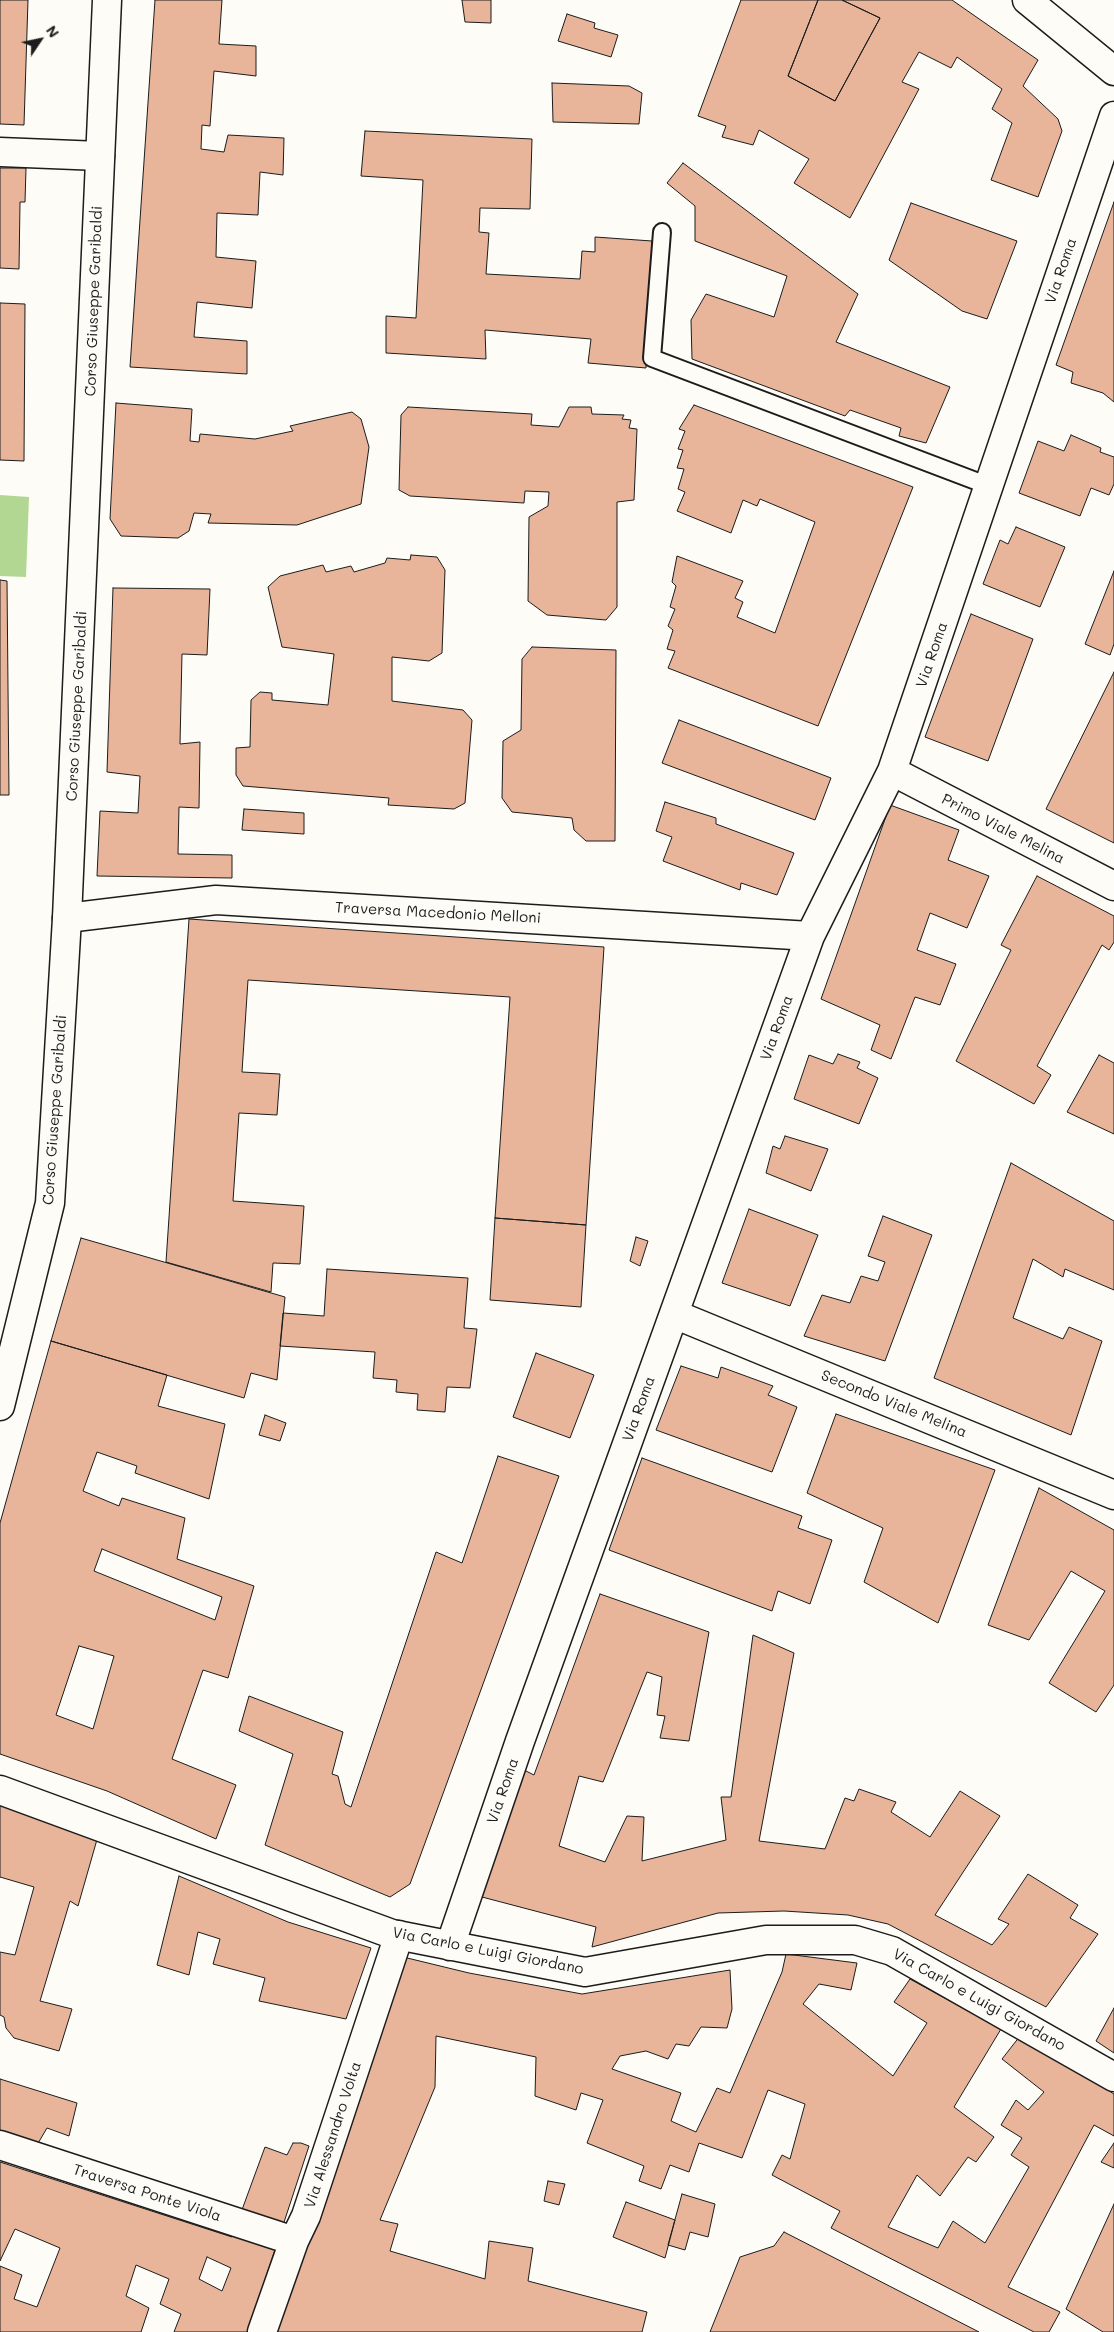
<!DOCTYPE html>
<style>
body{margin:0}
#map{position:relative;width:1114px;height:2332px;overflow:hidden;background:#fdfcf7;font-family:Mali,sans-serif}
canvas{display:block}
.north{position:absolute;left:15px;top:15px;width:50px;height:50px;-webkit-text-stroke:4px #fdfcf7;paint-order:stroke;rotate:56deg;font-size:14px;font-weight:700;line-height:20px;text-align:center;color:#1c1c1c}
.north::after{content:'';display:block;margin:auto;width:18px;height:22px;background:#1c1c1c;clip-path:polygon(50% 0,100% 100%,50% 72%,0 100%)}
</style>
<div id="map">
<canvas width="1114" height="2332"></canvas>
<div class="north">N</div>
</div>
<script>
const g = document.querySelector('canvas').getContext('2d');
g.lineJoin = 'round';
function fill(path, color) {
  g.fillStyle = color;
  g.fill(path, 'evenodd');
}
function shape(rows) {
  const path = new Path2D();
  for (const r of rows) {
    path.moveTo(r[0], r[1]);
    for (let i = 2; i < r.length; i += 2) path.lineTo(r[i], r[i + 1]);
  }
  return path;
}
function stroke(path, color, width, dash) {
  g.strokeStyle = color;
  g.lineWidth = width;
  g.lineCap = dash ? 'butt' : 'round';
  g.setLineDash(dash || []);
  g.stroke(path);
}
function write(font, color, halo, rows, align = 'center') {
  g.font = font + ' Mali,sans-serif';
  g.lineWidth = 4;
  g.setLineDash([]);
  g.textBaseline = 'middle';
  g.strokeStyle = halo;
  g.fillStyle = color;
  for (const [text, x, y, turn = 0] of rows) {
    g.save();
    g.translate(x, y);
    g.rotate((+turn || 0) * Math.PI / 180);
    g.textAlign = isNaN(turn) ? turn : align;
    if (halo) g.strokeText(text, 0, 0);
    g.fillText(text, 0, 0);
    g.restore();
  }
}
fill(shape([
 [0,495,29,497,26,577,0,576]
]), '#b2d792');
const building = shape([
 [0,0,28,0,24,125,0,124,0,0],
 [155,0,222,0,219,44,256,46,256,76,214,71,210,126,202,125,201,149,224,152,228,135,284,138,283,175,260,172,258,215,217,213,216,257,256,261,252,308,197,302,194,337,247,341,247,374,130,367,155,0],
 [462,0,491,0,491,23,465,22,462,0],
 [741,0,818,0,788,76,835,101,880,18,842,0,952,0,1038,60,1023,86,1058,119,1062,131,1038,197,991,180,1012,123,992,109,1002,89,957,57,951,68,919,52,902,82,919,89,850,218,794,183,809,159,759,130,753,145,722,137,726,126,698,116,741,0],
 [818,0,842,0,880,18,835,101,788,76,818,0],
 [567,14,595,23,594,28,618,35,611,57,558,41,567,14],
 [552,83,629,86,642,93,639,124,553,122,552,83],
 [365,131,532,139,530,209,480,208,479,232,489,233,486,274,580,279,582,251,595,252,595,237,652,241,646,368,588,363,591,339,485,330,486,359,386,353,386,316,416,318,423,180,361,176,365,131],
 [683,163,858,294,836,342,950,387,926,443,899,436,901,428,850,410,845,416,692,359,691,320,706,294,774,317,787,276,695,241,695,206,667,183,683,163],
 [0,168,26,168,25,202,20,202,19,269,0,268,0,168],
 [1114,202,1114,402,1103,393,1071,383,1073,372,1056,365,1114,202],
 [911,203,1017,241,987,319,962,311,889,260,911,203],
 [0,303,25,304,24,461,0,460,0,303],
 [116,403,192,409,190,441,199,442,200,434,255,439,293,431,290,426,352,412,361,419,369,447,361,504,297,525,208,523,211,514,194,513,189,531,178,538,121,536,110,519,116,403],
 [694,405,913,487,818,726,668,668,675,651,667,649,673,630,668,626,675,609,670,607,676,586,672,582,677,556,743,581,735,598,743,602,737,617,775,633,815,522,760,499,757,506,743,500,731,533,677,511,685,492,678,489,684,469,677,468,683,450,678,449,685,431,679,429,694,405],
 [408,407,532,414,531,425,559,427,569,407,591,407,592,414,624,415,622,419,631,420,629,428,637,429,634,500,617,502,617,607,606,620,547,615,528,601,529,517,548,506,549,492,525,491,524,503,410,496,399,490,401,415,408,407],
 [1071,435,1101,448,1100,452,1114,457,1114,484,1109,495,1091,488,1080,516,1019,493,1038,441,1064,451,1071,435],
 [1016,527,1065,547,1040,607,983,584,1000,540,1008,544,1016,527],
 [411,555,437,557,445,570,442,653,429,661,392,657,392,701,463,710,472,720,465,803,454,809,388,805,389,798,243,786,236,775,236,748,250,747,251,700,260,692,272,693,272,700,328,705,334,654,282,647,268,587,280,576,323,565,326,572,351,566,354,572,385,563,387,558,410,560,411,555],
 [1114,571,1114,644,1110,655,1085,644,1114,571],
 [0,580,7,581,9,795,0,795,0,580],
 [113,588,210,589,207,655,182,654,180,744,200,742,199,808,179,807,178,854,232,855,232,878,97,876,100,811,138,813,140,776,107,772,113,588],
 [971,614,1033,639,988,761,925,737,971,614],
 [532,647,616,650,615,841,586,841,574,830,572,818,512,812,502,798,503,741,521,730,522,659,532,647],
 [1114,672,1114,843,1046,809,1114,672],
 [679,720,831,778,815,820,662,763,679,720],
 [665,802,716,818,716,824,794,853,777,895,741,883,740,890,663,861,672,837,656,831,665,802],
 [890,805,959,830,948,860,989,876,967,928,930,913,917,950,956,964,940,1005,915,997,891,1059,871,1050,880,1025,821,999,890,805],
 [244,809,304,813,304,834,242,830,244,809],
 [1037,876,1114,916,1114,942,1109,950,1102,945,1037,1066,1051,1075,1034,1104,956,1061,1011,950,1001,945,1037,876],
 [189,919,604,947,586,1225,495,1218,510,997,248,980,242,1072,280,1074,277,1115,239,1113,233,1201,304,1206,300,1264,273,1263,271,1292,166,1262,189,919],
 [838,1054,860,1062,857,1068,878,1078,859,1124,794,1099,809,1055,833,1064,838,1054],
 [1099,1055,1114,1063,1114,1134,1067,1112,1099,1055],
 [785,1136,828,1149,811,1191,766,1173,773,1146,780,1149,785,1136],
 [1011,1163,1114,1221,1114,1290,1065,1269,1063,1277,1033,1259,1013,1318,1063,1339,1069,1327,1102,1341,1071,1435,934,1378,1011,1163],
 [749,1209,818,1235,790,1306,722,1283,749,1209],
 [883,1216,932,1235,885,1361,804,1336,822,1295,850,1303,861,1276,878,1281,885,1262,868,1256,883,1216],
 [495,1218,586,1225,581,1307,490,1300,495,1218],
 [636,1237,648,1241,640,1266,630,1261,636,1237],
 [81,1238,285,1297,277,1380,251,1373,244,1398,51,1341,81,1238],
 [327,1269,468,1278,464,1328,477,1329,470,1388,447,1387,445,1412,417,1410,418,1394,396,1392,397,1380,373,1378,375,1352,280,1346,283,1313,324,1316,327,1269],
 [51,1341,167,1375,158,1406,225,1424,209,1499,135,1473,137,1466,97,1452,83,1491,119,1506,122,1498,185,1518,177,1559,254,1586,228,1678,203,1670,172,1759,236,1785,216,1839,107,1791,0,1754,0,1523,51,1341],
 [102,1549,222,1597,215,1620,94,1571,102,1549],
 [79,1646,114,1656,93,1729,56,1715,79,1646],
 [536,1353,594,1375,570,1438,513,1417,536,1353],
 [681,1366,718,1378,721,1367,773,1386,768,1395,797,1407,772,1472,656,1430,681,1366],
 [836,1414,995,1470,938,1623,864,1582,883,1528,807,1493,836,1414],
 [265,1415,286,1423,280,1441,259,1435,265,1415],
 [498,1456,559,1476,410,1884,390,1897,265,1845,293,1754,239,1731,249,1696,343,1732,332,1774,338,1776,345,1804,351,1807,436,1552,462,1563,498,1456],
 [642,1458,802,1516,798,1528,832,1540,810,1604,778,1591,772,1611,609,1550,642,1458],
 [1039,1488,1114,1530,1114,1685,1096,1712,1049,1683,1105,1591,1071,1571,1029,1640,988,1625,1039,1488],
 [600,1594,709,1632,689,1741,660,1738,665,1716,657,1715,662,1677,647,1672,603,1782,579,1776,559,1846,605,1862,627,1816,644,1817,642,1861,726,1840,721,1797,731,1797,753,1635,794,1653,759,1841,825,1849,845,1798,854,1801,859,1789,896,1802,891,1812,930,1837,960,1791,1000,1816,935,1915,992,1945,1009,1924,998,1919,1028,1874,1078,1905,1070,1918,1098,1934,1046,2007,888,1924,848,1915,784,1911,718,1913,592,1947,596,1927,482,1897,524,1770,534,1775,600,1594],
 [0,1805,98,1836,78,1906,70,1901,40,2001,72,2009,59,2051,14,2038,6,2028,4,2017,0,2015,0,1952,15,1955,34,1887,0,1877,0,1805],
 [179,1876,288,1922,371,1948,346,2019,259,2001,265,1978,213,1964,220,1939,198,1932,189,1975,157,1965,179,1876],
 [786,1954,857,1963,851,1990,819,1984,803,2004,893,2076,927,2023,894,2002,910,1979,1001,2029,954,2107,994,2137,976,2162,968,2157,940,2196,917,2175,888,2227,938,2248,953,2221,985,2243,1029,2167,1011,2155,1022,2138,1001,2125,1016,2100,1028,2110,1044,2092,1002,2059,1020,2036,1114,2094,1114,2136,1094,2125,1008,2287,1060,2312,1049,2332,1034,2332,831,2228,840,2211,772,2175,782,2155,790,2159,805,2104,768,2090,742,2158,699,2143,689,2172,670,2165,661,2189,639,2181,644,2166,587,2143,603,2100,581,2093,576,2110,535,2096,536,2057,436,2036,435,2087,380,2220,398,2224,390,2251,485,2279,489,2241,533,2248,528,2281,647,2312,642,2332,273,2332,399,1956,469,1973,582,1994,730,1970,732,2009,727,2028,701,2027,689,2046,676,2044,668,2059,646,2051,620,2056,612,2069,681,2093,671,2121,696,2132,717,2088,730,2093,782,1972,786,1954],
 [1114,2008,1114,2053,1096,2041,1114,2008],
 [0,2079,77,2103,69,2136,47,2128,37,2145,0,2133,0,2079],
 [293,2143,301,2143,309,2146,248,2332,174,2332,181,2314,160,2304,169,2279,136,2265,126,2296,149,2308,141,2332,0,2332,0,2266,22,2275,14,2299,37,2307,60,2248,15,2229,0,2261,0,2162,232,2237,265,2147,287,2155,293,2143],
 [207,2257,231,2268,222,2291,199,2279,207,2257],
 [1114,2143,1114,2168,1101,2162,1114,2143],
 [548,2181,565,2184,559,2205,544,2201,548,2181],
 [682,2194,715,2204,708,2237,690,2232,685,2250,668,2245,682,2194],
 [626,2202,675,2220,665,2258,613,2237,626,2202],
 [1114,2204,1114,2332,1103,2332,1066,2309,1114,2204],
 [784,2232,979,2332,710,2332,740,2257,774,2246,784,2232]
]);
fill(building, '#e8b49a');
stroke(building, '#1c1c1c', 1);
const service = shape([
 [662,232,652,358,989,486]
]);
const minor = shape([
 [0,152,100,156],
 [892,771,1114,886],
 [67,918,216,900,810,936],
 [674,1314,1114,1495],
 [0,1790,392,1934,585,1972,766,1940,855,1940,892,1951,1114,2077],
 [450,1946,520,1741,810,936,892,771,1114,116],
 [0,2145,294,2241],
 [262,2332,294,2241,306,2216,399,1935]
]);
const tertiary = shape([
 [1027,0,1114,71]
]);
const primary = shape([
 [0,1406,50,1203,67,918,107,0]
]);
stroke(service, '#1c1c1c', 20);
stroke(minor, '#1c1c1c', 31);
stroke(tertiary, '#1c1c1c', 31);
stroke(primary, '#1c1c1c', 31);
stroke(service, '#fdfcf7', 16);
stroke(minor, '#fdfcf7', 28);
stroke(tertiary, '#fdfcf7', 28);
stroke(primary, '#fdfcf7', 28);
write('15px', '#1c1c1c', '#fdfcf7', [
 ["Via Roma",1061,271,-71],
 ["Corso Giuseppe Garibaldi",94,301,-88],
 ["Via Roma",932,655,-71],
 ["Corso Giuseppe Garibaldi",77,706,-87],
 ["Primo Viale Melina",1003,829,27],
 ["Traversa Macedonio Melloni",438,913,3],
 ["Via Roma",777,1028,-70],
 ["Corso Giuseppe Garibaldi",55,1110,-86],
 ["Secondo Viale Melina",894,1404,22],
 ["Via Roma",639,1409,-70],
 ["Via Roma",503,1791,-71],
 ["Via Carlo e Luigi Giordano",488,1951,11],
 ["Via Carlo e Luigi Giordano",979,2000,29],
 ["Via Alessandro Volta",333,2135,-72],
 ["Traversa Ponte Viola",147,2193,18]
]);
</script>
